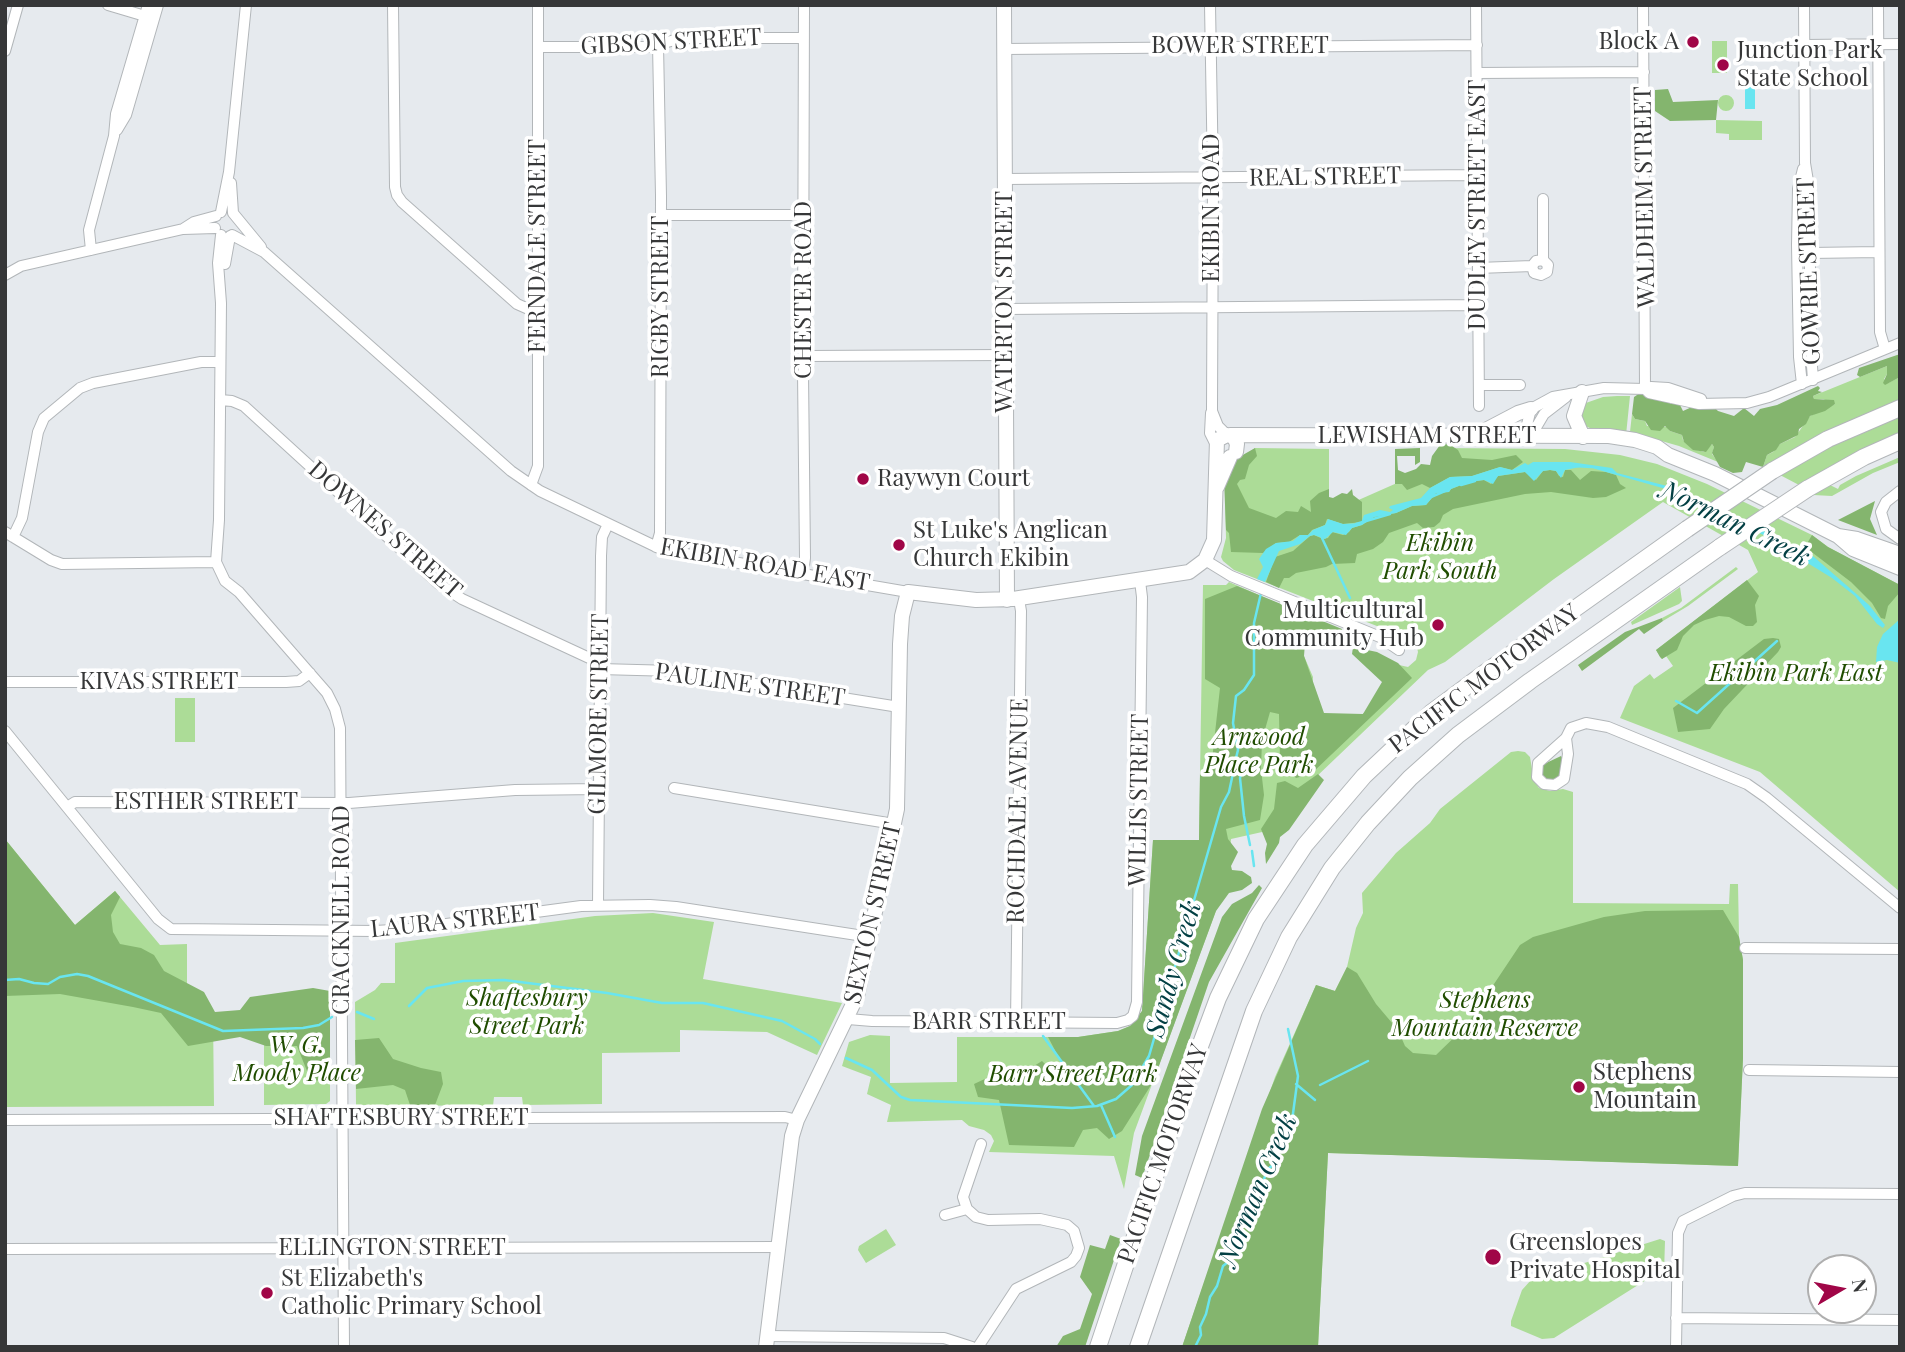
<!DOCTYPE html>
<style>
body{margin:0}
#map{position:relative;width:1905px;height:1352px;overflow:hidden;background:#e6eaee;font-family:"Playfair Display",serif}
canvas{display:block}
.frame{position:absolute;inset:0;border:7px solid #363738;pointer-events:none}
.north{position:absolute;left:1807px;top:1254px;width:70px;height:70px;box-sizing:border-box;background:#fff;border:2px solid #afafaf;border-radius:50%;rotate:80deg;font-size:19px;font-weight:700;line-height:28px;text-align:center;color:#363738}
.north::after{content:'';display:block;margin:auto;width:24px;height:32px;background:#a00647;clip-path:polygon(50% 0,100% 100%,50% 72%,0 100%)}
</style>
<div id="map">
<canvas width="1905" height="1352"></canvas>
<div class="frame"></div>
<div class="north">N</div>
</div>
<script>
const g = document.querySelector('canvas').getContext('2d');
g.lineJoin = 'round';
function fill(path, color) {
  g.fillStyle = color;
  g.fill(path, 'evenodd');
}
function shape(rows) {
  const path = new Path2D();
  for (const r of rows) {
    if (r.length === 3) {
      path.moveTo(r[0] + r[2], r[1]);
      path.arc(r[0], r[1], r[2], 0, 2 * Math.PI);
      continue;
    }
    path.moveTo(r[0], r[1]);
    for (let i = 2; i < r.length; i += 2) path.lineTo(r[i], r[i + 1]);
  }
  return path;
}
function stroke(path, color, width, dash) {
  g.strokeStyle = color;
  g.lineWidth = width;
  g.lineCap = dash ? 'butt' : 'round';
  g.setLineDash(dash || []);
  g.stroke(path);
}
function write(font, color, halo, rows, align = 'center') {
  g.font = font + ' "Playfair Display",serif';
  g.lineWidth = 7;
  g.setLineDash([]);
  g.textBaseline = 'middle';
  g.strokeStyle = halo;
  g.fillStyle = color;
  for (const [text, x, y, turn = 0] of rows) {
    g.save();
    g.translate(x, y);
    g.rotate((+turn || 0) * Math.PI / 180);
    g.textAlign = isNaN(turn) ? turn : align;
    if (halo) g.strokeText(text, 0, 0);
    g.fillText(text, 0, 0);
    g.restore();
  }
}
fill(shape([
 [1712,41,1727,41,1727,73,1712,73],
 [1726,103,8],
 [1716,120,1762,121,1762,140,1729,140,1729,134,1716,133],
 [1887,366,1887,374,1884,379,1888,383,1900,377,1900,400,1836,427,1763,467,1767,455,1773,452,1780,444,1795,437,1810,416,1835,404,1823,399,1814,399,1813,396],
 [1617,396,1630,396,1626,435,1592,429,1581,424,1580,407,1583,404,1603,397],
 [1632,414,1635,419,1645,421,1647,426,1667,427,1670,431,1682,435,1683,440,1697,450,1704,452,1712,444,1714,447,1712,454,1718,462,1679,446,1630,432],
 [1900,416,1900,432,1844,459,1799,485,1780,475,1835,444],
 [1255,448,1329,449,1329,501,1354,502,1440,464,1440,448,1565,449,1620,455,1657,464,1707,484,1812,535,1828,547,1900,585,1900,892,1760,772,1620,718,1634,686,1650,674,1654,679,1673,666,1666,656,1662,659,1656,650,1758,572,1748,550,1663,502,1554,579,1445,662,1428,670,1292,800,1271,830,1231,839,1228,878,1134,1133,1124,1189,1114,1156,989,1152,994,1141,991,1135,984,1130,969,1126,962,1120,887,1122,891,1105,867,1094,871,1077,842,1066,849,1042,870,1035,890,1036,890,1083,957,1082,957,1037,1078,1037,1118,1031,1130,1026,1137,1020,1142,1011,1153,840,1199,840,1203,585,1226,585,1229,582,1305,615,1304,656,1313,677,1310,725,1350,726,1392,686,1399,665,1408,667,1416,660,1418,652,1416,643,1410,639,1234,570,1223,561,1221,557,1226,538,1225,498,1251,451],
 [1900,457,1900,462,1873,473,1832,496,1813,495,1830,485,1838,489,1840,485,1856,476],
 [1736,567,1738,569,1688,606,1663,621,1662,618,1681,608],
 [1680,587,1682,601,1679,604,1632,625,1631,622],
 [175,698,195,698,195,742,175,742],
 [1518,751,1525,752,1530,757,1534,781,1539,788,1550,791,1563,789,1573,792,1573,903,1729,904,1730,884,1738,884,1739,937,1743,960,1743,1058,1738,1166,1328,1153,1318,1347,1182,1347,1275,1077,1316,985,1335,991,1347,967,1356,928,1363,913,1362,893,1396,853,1430,823,1440,809,1511,752],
 [5,839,75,925,115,891,160,945,187,944,187,1015,213,1015,214,1106,5,1107],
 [653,913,714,922,703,979,842,1003,817,1055,767,1032,680,1030,680,1052,602,1053,602,1104,523,1105,522,1097,494,1097,493,1106,356,1105,355,1002,375,990,381,983,395,983,395,943,595,916],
 [330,1013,330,1101,326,1104,264,1105,264,1014],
 [886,1229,896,1245,866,1263,858,1250,859,1246],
 [1660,1239,1665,1241,1664,1273,1654,1275,1554,1338,1542,1339,1511,1326,1511,1321,1522,1290,1531,1280]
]), '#acdc97');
fill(shape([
 [1668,89,1673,102,1718,100,1716,120,1670,121,1655,111,1655,90],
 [1900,354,1900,377,1885,385,1883,383,1887,374,1887,366,1860,377,1857,375,1859,368],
 [1818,386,1820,388,1818,391,1822,392,1813,396,1814,399,1834,400,1835,404,1825,411,1810,416,1806,424,1799,429,1798,435,1780,444,1776,450,1767,455,1763,467,1746,462,1742,472,1733,473,1720,467,1712,453,1714,447,1712,444,1706,452,1693,450,1684,442,1682,435,1670,431,1665,426,1660,431,1651,430,1645,421,1635,419,1632,414,1634,397,1640,393,1664,399,1671,404,1679,403,1683,411,1694,406,1715,408,1718,411,1734,416,1744,408,1754,416,1760,409,1777,405],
 [1449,444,1458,450,1462,458,1492,460,1516,455,1523,462,1512,470,1500,467,1472,476,1450,477,1430,488,1422,484,1407,490,1402,484,1395,484,1395,449,1420,448,1420,462,1415,465,1415,456,1397,456,1398,470,1405,473,1416,469,1421,464,1430,465,1432,456,1440,445],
 [1255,448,1257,456,1249,465,1245,479,1240,480,1237,484,1249,508,1276,518,1286,511,1298,512,1301,506,1311,512,1310,501,1319,493,1329,489,1329,497,1333,498,1342,493,1347,494,1352,489,1353,495,1362,502,1362,522,1343,524,1327,519,1325,525,1312,530,1308,535,1300,535,1289,542,1276,543,1263,553,1231,552,1229,533,1226,530,1224,479,1234,460],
 [1550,470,1556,471,1559,476,1563,477,1565,470,1571,470,1580,480,1591,471,1606,472,1616,475,1620,484,1626,488,1606,497,1593,498,1551,492,1525,494,1453,509,1443,515,1440,522,1434,527,1423,528,1417,523,1389,533,1383,542,1373,549,1357,554,1355,563,1332,564,1326,567,1296,573,1289,578,1284,578,1279,588,1266,582,1275,557,1293,551,1310,536,1314,535,1323,539,1328,538,1332,532,1343,535,1349,532,1352,528,1362,525,1374,517,1396,513,1412,506,1426,505,1436,493,1449,492,1451,489,1469,482,1484,480,1491,484,1498,476,1525,472,1536,480,1543,471],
 [1875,501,1870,519,1877,535,1838,520],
 [1812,535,1828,547,1900,585,1900,592,1888,606,1885,619,1881,618,1872,603,1851,582,1805,547],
 [1747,580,1759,596,1755,605,1757,622,1753,626,1746,626,1729,617,1719,616,1705,620,1694,625,1683,636,1677,650,1662,659,1660,657,1656,650],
 [1237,586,1342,629,1340,641,1326,637,1324,646,1305,641,1304,656,1324,713,1363,714,1382,682,1352,654,1353,647,1377,652,1398,663,1412,678,1311,774,1296,778,1280,761,1279,714,1270,712,1262,740,1261,769,1264,795,1260,820,1226,829,1228,839,1238,852,1231,866,1232,870,1242,871,1251,877,1252,883,1242,890,1229,893,1216,911,1153,1082,1122,1131,1109,1139,1097,1128,1083,1130,1074,1147,1009,1145,999,1100,978,1097,974,1084,989,1077,1016,1077,1042,1061,1063,1082,1068,1075,1048,1037,1078,1037,1118,1031,1130,1026,1142,1011,1153,840,1199,840,1200,772,1211,769,1220,688,1205,679,1205,599],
 [1662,618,1663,621,1644,634,1639,629,1582,671,1578,665,1625,632],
 [1773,638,1779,639,1781,647,1778,652,1724,709,1710,729,1678,732,1673,708,1764,639],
 [1561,756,1564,761,1560,776,1551,782,1541,774,1541,768,1544,764],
 [1318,774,1324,780,1289,830,1280,837,1279,843,1266,864,1265,853,1267,844,1261,829,1274,809,1277,783,1285,781,1298,788],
 [5,839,75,925,115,891,120,897,111,915,113,932,120,944,141,948,154,955,164,971,204,992,215,1012,240,1010,250,997,313,988,330,991,330,1072,324,1080,311,1081,297,1046,266,1046,240,1037,188,1046,161,1013,133,1007,60,994,5,996],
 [1259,885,1262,888,1209,982,1142,1178,1135,1175,1142,1136,1222,917,1232,904,1252,893],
 [1723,910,1739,937,1743,960,1743,1058,1738,1166,1328,1153,1318,1347,1182,1347,1262,1109,1316,985,1335,991,1347,967,1357,973,1376,1004,1398,1030,1405,1046,1413,1053,1436,1055,1466,1026,1520,945,1533,937,1604,917,1645,911],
 [379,1038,393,1059,421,1068,441,1072,443,1084,435,1105,410,1105,405,1090,393,1085,356,1089,355,1040],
 [1110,1235,1121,1239,1085,1347,1056,1347,1063,1336,1080,1329,1092,1294,1080,1277,1090,1245,1105,1249]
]), '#84b56e');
fill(shape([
 [1745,78,1755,78,1755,109,1745,109],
 [1533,462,1570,462,1612,468,1617,473,1667,486,1708,502,1798,549,1801,547,1814,557,1869,605,1885,625,1883,628,1877,624,1855,596,1832,578,1801,559,1797,555,1797,552,1680,493,1585,466,1565,470,1561,478,1556,471,1550,470,1543,471,1534,481,1525,472,1498,476,1493,484,1484,480,1469,482,1451,489,1449,492,1436,493,1426,505,1412,506,1396,513,1374,517,1362,525,1352,528,1346,535,1333,532,1325,539,1314,535,1310,536,1300,544,1279,551,1265,582,1257,579,1263,567,1259,559,1266,549,1276,543,1293,541,1300,535,1308,535,1313,530,1325,525,1328,519,1343,524,1361,523,1364,515,1380,510,1390,512,1393,510,1389,508,1390,506,1421,498,1430,488,1450,477,1472,476,1500,467,1512,470,1525,463,1528,465],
 [1900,619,1900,663,1887,660,1876,662,1877,647,1883,634]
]), '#69e5f0');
stroke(shape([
 [1574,466,1592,467],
 [1461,485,1475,481],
 [1431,497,1445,491],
 [1356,524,1390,514],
 [1322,538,1350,598],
 [1676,701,1697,713,1777,641],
 [1250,845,1244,816,1240,778,1242,771,1240,763,1236,758,1238,750,1233,723,1236,696,1244,690,1254,675,1254,623,1261,593],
 [1252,851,1254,866],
 [5,980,19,979,34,983,48,984,60,977,77,974,88,976,223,1031,303,1028,319,1025,332,1017],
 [409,1006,427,988,463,981,504,980,607,993,662,1003,703,1003,782,1021,815,1039,820,1044],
 [357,1012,374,1019],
 [1043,1036,1094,1106],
 [846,1058,872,1070,901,1097,910,1100,1072,1108,1097,1106,1116,1099,1132,1085,1149,1056,1221,807,1229,792,1236,759],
 [1296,1084,1315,1100],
 [1320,1085,1368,1061],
 [1101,1105,1115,1137],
 [1195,1347,1201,1335,1200,1327,1206,1314,1210,1297,1217,1286,1223,1266,1228,1262,1253,1192,1262,1184,1268,1169,1273,1165,1278,1148,1277,1132,1282,1125,1292,1121,1298,1076,1288,1029]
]), '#69e5f0', 2.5);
const minor = shape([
 [108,5,145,16],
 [393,5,395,187,397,195,402,202,517,304,526,308,538,310],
 [1210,5,1213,178,1212,411,1218,426,1227,435],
 [1476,5,1479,406],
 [1643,5,1645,389],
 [1804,5,1805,163,1809,187,1811,352,1813,380],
 [1878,5,1880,332,1885,349],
 [1805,45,1900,44],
 [539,47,649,47,682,38,804,38],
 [1004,49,1477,45],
 [5,51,18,5],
 [1477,73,1644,72],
 [117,130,126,115,158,5],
 [1005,179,1477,175],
 [231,183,233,213,261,247],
 [221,212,229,172,246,5],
 [661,215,804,215],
 [183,229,194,222,216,216],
 [221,235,218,263,221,303,219,520,216,562,225,581,239,592,327,693,335,709,340,728,344,1347],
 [232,235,264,252,511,471,540,491,663,550,908,592],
 [91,250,89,230,114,136,116,114,148,5],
 [1810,253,1879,252],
 [1543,260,1536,261,1532,266,1534,273,1541,275,1547,272,1548,265,1543,260,1543,199],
 [225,264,230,236],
 [1478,268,1532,266],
 [5,275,21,266,91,250,183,229,215,228],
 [1005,309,1478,305],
 [807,356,1005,355],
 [1802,384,1799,357,1797,245,1798,189,1803,169],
 [1479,385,1520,385],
 [1645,389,1649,393,1699,404,1747,403,1769,397,1900,343],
 [220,400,232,401,244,406,439,584,462,599,600,663],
 [1211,413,1210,433,1215,443],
 [1524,436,1531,409,1553,397,1604,388,1645,389,1651,387,1668,388,1701,399],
 [1531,436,1544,414,1566,397],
 [531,485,538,466,538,5],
 [1900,491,1886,502,1881,512,1886,529,1900,539],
 [5,532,51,560,62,564,216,562],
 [13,537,22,518,38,432,44,418,80,388,93,383,201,362,220,362],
 [656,547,660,533,661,196,658,45],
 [1205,560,1231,576,1380,637,1399,650],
 [803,574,805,558,803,373,807,356,803,342,804,5],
 [600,669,674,671,899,707],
 [5,682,286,682,299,681,310,673],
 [5,731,158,919,171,929,375,931,409,929,581,906,650,905,676,907,870,937],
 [1566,738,1568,754,1564,779,1555,785,1544,784,1537,777,1538,763,1566,738,1571,728,1586,723,1608,727,1747,784,1767,798,1900,908],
 [674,788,894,824],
 [67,807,75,802,349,803,515,790,599,789],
 [598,905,601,556,602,537,608,524],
 [1745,948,1900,949],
 [848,1019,872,1021,1117,1023,1128,1020,1133,1016,1137,1002,1142,597,1140,581],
 [1016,1023,1021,611,1019,599],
 [1749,1070,1900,1072],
 [5,1120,785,1117,797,1120],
 [945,1215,967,1209],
 [5,1249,779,1247],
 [1676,1318,1900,1320],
 [768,1336,944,1338,972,1347],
 [978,1347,1016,1289,1071,1262,1076,1256,1079,1248,1074,1231,1067,1225,1040,1219,988,1220,976,1217,967,1209,963,1197,981,1144],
 [1676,1347,1678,1233,1683,1221,1733,1196,1745,1193,1900,1194]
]);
const major = shape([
 [1004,5,1007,600],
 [1582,392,1574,416,1583,437],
 [1478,434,1518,413,1531,409],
 [1230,435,1609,436,1635,440,1657,447,1668,455,1715,474,1838,536,1857,539,1900,554],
 [1217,487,1230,457],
 [1839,537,1853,549,1900,568],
 [766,1347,792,1136,797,1120,857,996,897,809,900,644,902,616,908,592,976,600,1013,599,1189,572,1205,560,1214,540,1217,440,1227,435,1234,437,1237,444,1236,452]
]);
const highway = shape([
 [1772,471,1828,439,1900,408],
 [1807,489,1864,457,1900,441],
 [1098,1347,1187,1081,1218,998,1256,919,1305,845,1364,776,1431,713,1486,672,1687,529],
 [1138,1347,1254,1011,1289,937,1332,868,1368,823,1410,778,1458,735,1530,681,1720,547]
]);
stroke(minor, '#b2b6b9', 12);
stroke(major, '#b2b6b9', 16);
stroke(highway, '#b2b6b9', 18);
stroke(minor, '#fff', 10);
stroke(major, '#fff', 14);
stroke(highway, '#fff', 16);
const highwayBridge = shape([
 [1687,529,1772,471],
 [1720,547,1807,489]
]);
stroke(highwayBridge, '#b2b6b9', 18, []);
stroke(highwayBridge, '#fff', 16);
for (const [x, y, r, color] of [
 [1693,42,7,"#a00647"],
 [1723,65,7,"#a00647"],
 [863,479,7,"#a00647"],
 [899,545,7,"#a00647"],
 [1438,625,7,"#a00647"],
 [1579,1087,7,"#a00647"],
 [1493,1257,9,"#a00647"],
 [267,1293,7,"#a00647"]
]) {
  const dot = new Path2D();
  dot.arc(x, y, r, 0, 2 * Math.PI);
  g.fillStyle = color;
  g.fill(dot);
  stroke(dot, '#fff', 2.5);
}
write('24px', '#363738', '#fff', [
 ["GIBSON STREET",671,42,-3],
 ["BOWER STREET",1240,46],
 ["REAL STREET",1325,177,-1],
 ["WALDHEIM STREET",1645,197,-91],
 ["DUDLEY STREET EAST",1478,205,-90],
 ["EKIBIN ROAD",1212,208,-90],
 ["FERNDALE STREET",538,246,-90],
 ["GOWRIE STREET",1809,271,-92],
 ["CHESTER ROAD",804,290,-90],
 ["RIGBY STREET",661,297,-90],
 ["WATERTON STREET",1005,302,-90],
 ["LEWISHAM STREET",1427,436],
 ["DOWNES STREET",385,530,41],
 ["EKIBIN ROAD EAST",765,565,10],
 ["PACIFIC MOTORWAY",1484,679,-37],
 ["KIVAS STREET",159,682],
 ["PAULINE STREET",750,685,8],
 ["GILMORE STREET",599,714,-89],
 ["WILLIS STREET",1139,800,-89],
 ["ESTHER STREET",206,802],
 ["ROCHDALE AVENUE",1018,811,-89],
 ["CRACKNELL ROAD",342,910,-90],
 ["SEXTON STREET",873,913,-77],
 ["LAURA STREET",455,921,-6],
 ["BARR STREET",989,1022],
 ["SHAFTESBURY STREET",401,1118],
 ["PACIFIC MOTORWAY",1163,1154,-71],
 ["ELLINGTON STREET",392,1248]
]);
write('24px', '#363738', '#fff', [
 ["Block A",1679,42,"right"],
 ["Junction Park",1737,51],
 ["State School",1737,79],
 ["Raywyn Court",877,479],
 ["St Luke's Anglican",913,531],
 ["Church Ekibin",913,559],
 ["Multicultural",1424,611,"right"],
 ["Community Hub",1424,639,"right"],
 ["Stephens",1593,1073],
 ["Mountain",1593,1101],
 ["Greenslopes",1509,1243],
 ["Private Hospital",1509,1271],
 ["St Elizabeth's",281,1279],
 ["Catholic Primary School",281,1307]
], 'left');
write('italic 24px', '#204d00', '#fff', [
 ["Ekibin",1440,544],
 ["Park South",1440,572],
 ["Ekibin Park East",1796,674],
 ["Arnwood",1259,738],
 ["Place Park",1259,766],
 ["Shaftesbury",527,999],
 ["Street Park",527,1027],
 ["Stephens",1485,1001],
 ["Mountain Reserve",1485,1029],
 ["W. G.",297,1046],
 ["Moody Place",297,1074],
 ["Barr Street Park",1073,1075]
]);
write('italic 26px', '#034044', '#fff', [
 ["Norman Creek",1735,524,26],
 ["Sandy Creek",1174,969,-74],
 ["Norman Creek",1258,1190,-67]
]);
</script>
